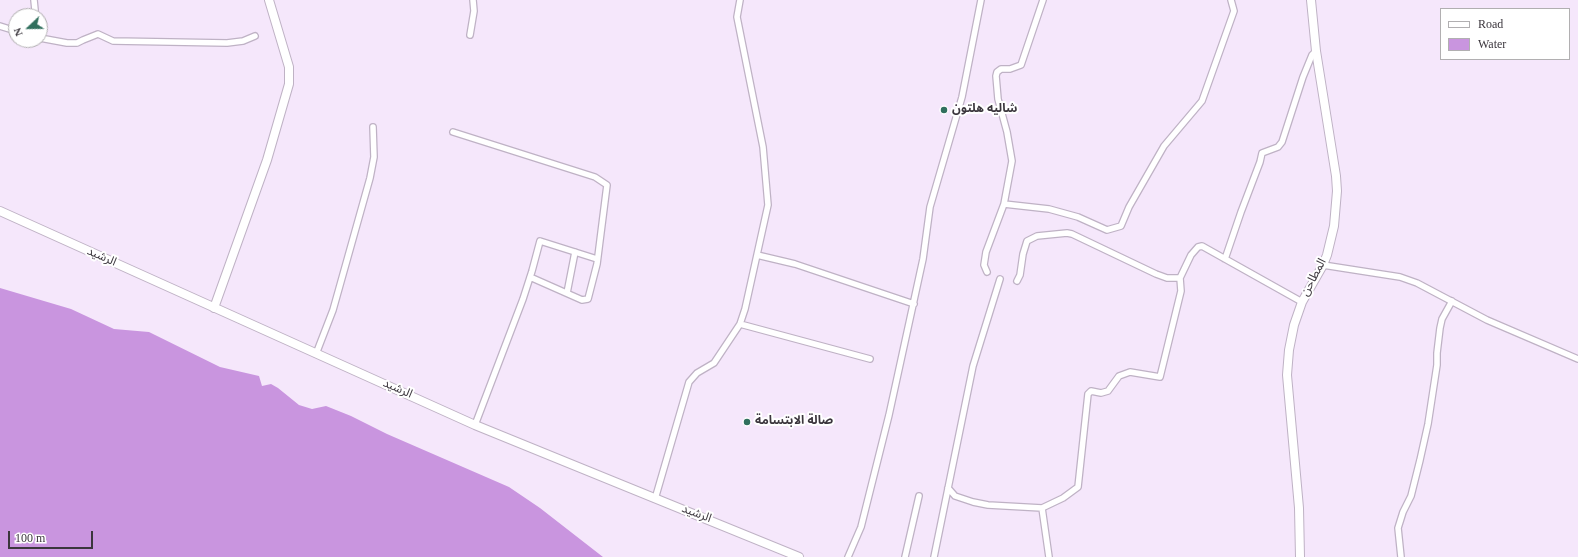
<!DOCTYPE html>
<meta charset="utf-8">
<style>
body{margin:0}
#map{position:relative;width:1578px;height:557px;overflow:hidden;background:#f5e7fb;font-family:Georgia,serif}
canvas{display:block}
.legend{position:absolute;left:1440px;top:8px;width:130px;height:52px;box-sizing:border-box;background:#fff;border:1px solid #b1afb1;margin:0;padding:5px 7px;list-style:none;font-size:12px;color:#3b363d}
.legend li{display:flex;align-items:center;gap:8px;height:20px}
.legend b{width:20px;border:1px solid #b1afb1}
.north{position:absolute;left:8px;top:8px;width:40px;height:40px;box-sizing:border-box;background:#fff;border:1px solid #b1afb1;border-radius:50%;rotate:248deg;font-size:11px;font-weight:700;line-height:16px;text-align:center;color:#3b363d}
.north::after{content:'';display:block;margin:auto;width:14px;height:18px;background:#306f5d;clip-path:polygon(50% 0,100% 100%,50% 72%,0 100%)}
.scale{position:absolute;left:8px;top:531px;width:85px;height:18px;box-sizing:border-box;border:2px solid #3b363d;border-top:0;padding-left:5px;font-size:12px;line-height:14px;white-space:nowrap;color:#3b363d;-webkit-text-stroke:3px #fff;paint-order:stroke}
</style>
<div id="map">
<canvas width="1578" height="557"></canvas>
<ul class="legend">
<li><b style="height:5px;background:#fff"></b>Road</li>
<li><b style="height:11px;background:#c995df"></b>Water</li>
</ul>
<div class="north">N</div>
<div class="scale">100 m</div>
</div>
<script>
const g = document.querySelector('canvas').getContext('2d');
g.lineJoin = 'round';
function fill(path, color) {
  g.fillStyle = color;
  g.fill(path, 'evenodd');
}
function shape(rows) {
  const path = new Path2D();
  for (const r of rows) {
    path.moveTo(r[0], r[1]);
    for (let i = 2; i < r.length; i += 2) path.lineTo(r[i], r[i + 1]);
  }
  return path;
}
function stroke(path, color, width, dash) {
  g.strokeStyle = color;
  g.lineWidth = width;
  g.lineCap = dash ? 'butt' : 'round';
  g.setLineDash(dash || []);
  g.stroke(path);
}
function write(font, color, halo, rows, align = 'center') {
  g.font = font + ' Georgia,"Noto Sans Arabic",serif';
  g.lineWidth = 4;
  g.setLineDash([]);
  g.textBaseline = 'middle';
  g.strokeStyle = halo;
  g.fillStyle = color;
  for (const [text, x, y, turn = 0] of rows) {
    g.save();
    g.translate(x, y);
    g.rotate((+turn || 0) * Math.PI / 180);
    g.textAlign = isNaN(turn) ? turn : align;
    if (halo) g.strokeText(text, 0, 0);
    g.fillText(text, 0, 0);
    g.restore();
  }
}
fill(shape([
 [0,288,71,309,114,329,149,332,220,367,259,376,262,386,271,384,278,388,299,405,312,409,326,406,351,416,387,434,509,487,540,508,603,557,0,557]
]), '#c995df');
const street = shape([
 [34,0,35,10,34,16],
 [0,26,16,31],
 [470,35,474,11,473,0],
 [40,38,67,43,77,43,83,40,98,34,113,41,227,43,243,41,255,36],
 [453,132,595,177,607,185,597,264,588,299,582,300,530,277],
 [1004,204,1049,209,1078,217,1107,230,1121,226,1129,207,1164,146,1202,101,1234,11,1231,0],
 [757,255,795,264,914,304],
 [1225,259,1241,212,1260,162,1262,153,1278,147,1282,142,1303,77,1312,55,1316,51],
 [1323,265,1400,277,1417,283,1487,320,1578,359],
 [987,272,984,265,986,252,1004,204,1012,161,1007,132,998,99,996,76,997,72,1001,69,1010,69,1021,65,1043,0],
 [1017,281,1020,275,1023,254,1027,241,1037,236,1067,233,1072,234,1156,274,1167,278,1180,278],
 [567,293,575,252],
 [740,324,870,359],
 [316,354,333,310,370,178,374,157,373,127],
 [475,425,523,299,532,271,540,241,597,259],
 [948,488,955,496,973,502,988,505,1042,508,1063,498,1078,487,1088,394,1091,391,1101,393,1108,391,1119,376,1130,372,1160,377,1181,291,1180,278,1191,255,1198,247,1202,246,1302,302],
 [655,499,689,382,697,373,714,363,740,324,745,309,768,205,763,147,737,17,740,0],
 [1042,508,1049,557],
 [848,557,861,527,889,415,923,259,930,207,962,97,981,0],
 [905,557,919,496],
 [934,557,973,366,1000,279],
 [1401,557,1398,528,1403,512,1411,496,1420,460,1428,424,1437,365,1437,353,1440,328,1442,319,1452,301]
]);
const secondary = shape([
 [0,211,475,425,799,557],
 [214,308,267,160,289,84,289,67,269,0],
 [1300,557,1299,508,1287,375,1289,350,1294,325,1302,302,1323,265,1327,255,1334,226,1337,191,1336,176,1316,51,1311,0]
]);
stroke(street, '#bfb2c5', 8);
stroke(secondary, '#bfb2c5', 10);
stroke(street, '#fff', 5.5);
stroke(secondary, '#fff', 8);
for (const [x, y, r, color] of [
 [944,110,4,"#306f5d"],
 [747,422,4,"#306f5d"]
]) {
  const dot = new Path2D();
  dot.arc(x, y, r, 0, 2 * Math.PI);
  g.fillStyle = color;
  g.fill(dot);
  stroke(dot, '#fff', 1.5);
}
write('bold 12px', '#3b363d', '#fff', [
 ["شاليه هلتون",952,110],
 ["صالة الابتسامة",755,422]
], 'left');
write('12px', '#3b363d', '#fff', [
 ["الرشيد",101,258,24],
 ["المطاحن",1315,278,-62],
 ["الرشيد",397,390,24],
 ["الرشيد",696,515,21]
]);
</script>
